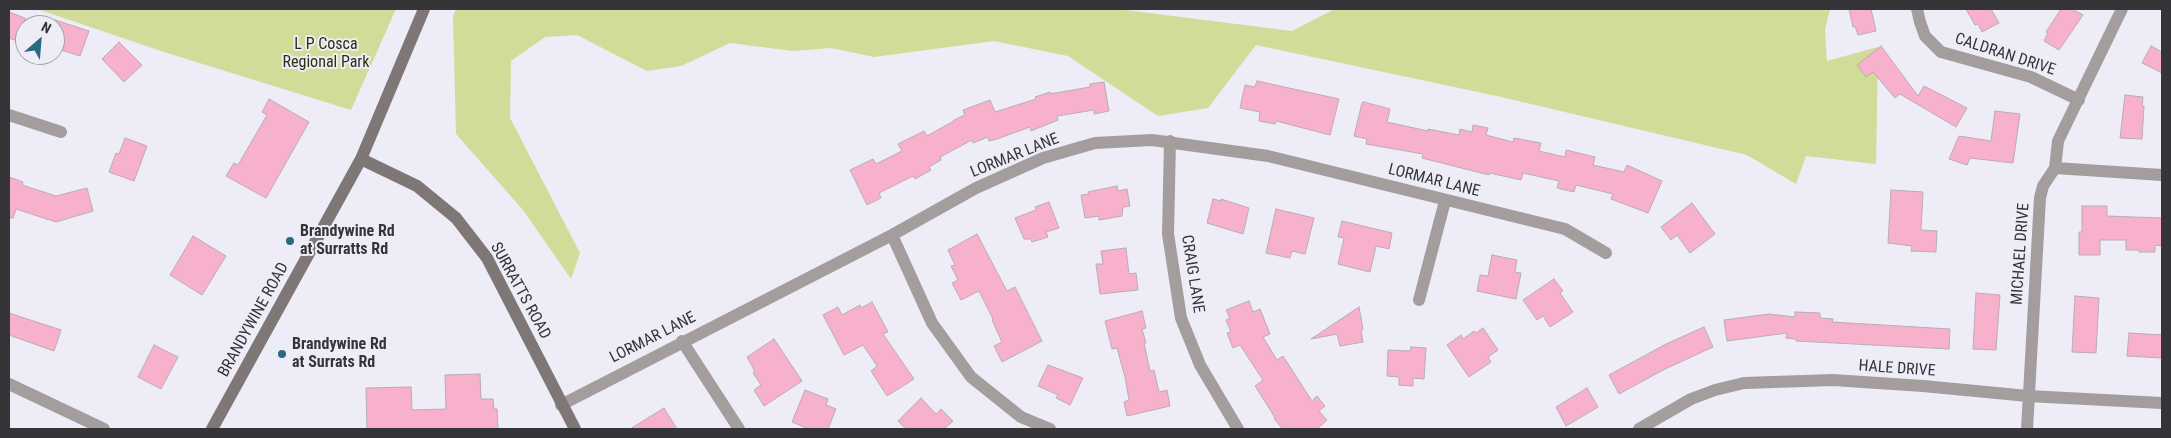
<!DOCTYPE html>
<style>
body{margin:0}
#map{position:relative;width:2171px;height:438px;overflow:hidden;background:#edecf7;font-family:"Roboto Condensed",sans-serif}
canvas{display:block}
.frame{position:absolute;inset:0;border:10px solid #353539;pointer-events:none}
.north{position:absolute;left:15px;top:15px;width:50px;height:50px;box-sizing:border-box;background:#edecf7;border:1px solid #a3a3ab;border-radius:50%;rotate:27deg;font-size:14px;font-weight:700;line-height:20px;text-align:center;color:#353539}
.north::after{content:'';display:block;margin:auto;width:18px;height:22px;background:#2a6a7f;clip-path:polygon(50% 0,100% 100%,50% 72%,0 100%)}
</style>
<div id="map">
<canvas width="2171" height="438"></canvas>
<div class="frame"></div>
<div class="north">N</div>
</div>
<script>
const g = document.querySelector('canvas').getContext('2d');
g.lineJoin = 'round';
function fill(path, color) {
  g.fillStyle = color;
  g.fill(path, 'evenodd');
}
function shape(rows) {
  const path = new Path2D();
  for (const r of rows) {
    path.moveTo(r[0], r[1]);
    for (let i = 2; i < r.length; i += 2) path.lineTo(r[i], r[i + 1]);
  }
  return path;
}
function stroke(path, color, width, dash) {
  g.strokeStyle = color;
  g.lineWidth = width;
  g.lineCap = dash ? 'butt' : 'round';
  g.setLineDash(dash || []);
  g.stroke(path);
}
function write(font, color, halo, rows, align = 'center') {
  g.font = font + ' "Roboto Condensed",sans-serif';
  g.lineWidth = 4;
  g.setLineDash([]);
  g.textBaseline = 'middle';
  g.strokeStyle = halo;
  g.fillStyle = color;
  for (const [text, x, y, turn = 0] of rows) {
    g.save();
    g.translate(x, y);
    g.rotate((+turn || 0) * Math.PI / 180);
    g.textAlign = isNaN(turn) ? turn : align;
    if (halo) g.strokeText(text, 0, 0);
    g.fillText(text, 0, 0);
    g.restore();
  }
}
fill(shape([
 [37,9,396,9,351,110,164,52],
 [456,9,1117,9,1292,31,1335,9,1830,9,1825,30,1827,61,1878,47,1876,164,1806,156,1796,184,1747,155,1497,96,1256,45,1208,108,1158,116,1068,56,994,41,874,57,831,48,793,51,730,43,681,66,647,71,577,35,545,37,511,61,510,118,580,253,571,279,523,210,456,134,453,16]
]), '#d0dc98');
const building = shape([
 [1849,9,1871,9,1876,31,1858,35,1855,26,1853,27,1849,9],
 [1966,9,1991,9,1999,23,1982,32,1978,24,1975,25,1966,9],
 [2061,9,2072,9,2083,15,2059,50,2044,41,2048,33,2046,32,2061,9],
 [9,12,25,18,25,44,9,38,9,12],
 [55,20,89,31,80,56,61,50,63,47,55,45,55,20],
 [119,42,142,65,124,82,102,59,119,42],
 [1881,46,1918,96,1924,86,1967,108,1956,127,1900,94,1895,98,1873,72,1866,77,1857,65,1881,46],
 [2151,46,2162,52,2162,73,2142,63,2151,46],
 [1257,81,1339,99,1330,135,1276,121,1275,124,1259,121,1260,112,1240,108,1245,85,1255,87,1257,81],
 [1104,82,1109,111,1094,114,1094,110,1057,116,1058,120,1031,131,1030,127,997,139,989,141,988,137,973,143,972,140,940,157,941,160,929,167,931,170,915,179,913,176,879,193,881,198,867,205,850,170,873,159,876,164,902,151,898,144,924,131,927,136,954,121,954,120,965,115,963,110,990,100,995,112,1036,99,1035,97,1050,92,1050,94,1090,87,1090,84,1104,82],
 [2125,95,2143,97,2142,106,2144,106,2142,139,2120,138,2125,95],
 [269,99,309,122,266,198,226,176,234,163,238,165,267,115,262,112,269,99],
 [1364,102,1390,109,1387,122,1428,131,1428,129,1459,135,1460,129,1472,132,1473,125,1488,128,1486,135,1513,142,1514,138,1541,143,1539,151,1565,157,1566,150,1595,157,1593,165,1624,172,1627,165,1662,181,1648,213,1611,199,1613,194,1576,185,1574,192,1557,188,1559,181,1523,173,1521,180,1490,173,1489,175,1422,158,1423,154,1366,144,1367,139,1354,136,1362,103,1364,102],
 [1995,111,2020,114,2013,163,1970,158,1967,165,1949,159,1959,136,1991,141,1995,111],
 [125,138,147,146,134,181,109,172,116,153,119,154,125,138],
 [9,177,23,182,22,185,56,196,87,188,93,211,56,222,16,209,13,218,9,218,9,177],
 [1117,186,1118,191,1127,189,1130,206,1123,207,1122,216,1099,220,1099,216,1085,218,1081,195,1089,194,1088,192,1117,186],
 [1891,190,1923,192,1921,230,1937,231,1936,252,1911,251,1912,246,1888,243,1891,190],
 [1213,199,1221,201,1221,199,1249,208,1243,234,1207,223,1213,199],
 [1049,202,1059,228,1046,232,1048,237,1032,242,1031,239,1024,239,1015,218,1036,210,1035,207,1049,202],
 [1692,203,1715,234,1690,253,1677,235,1671,240,1661,227,1692,203],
 [2082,206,2107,206,2107,216,2162,218,2162,246,2155,245,2155,252,2139,252,2139,250,2126,250,2126,240,2100,240,2100,255,2079,255,2079,232,2082,232,2082,206],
 [1276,209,1314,218,1305,254,1292,251,1290,258,1266,253,1276,209],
 [1342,221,1392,233,1389,249,1376,246,1370,272,1338,264,1344,238,1338,237,1342,221],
 [977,234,1007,291,1015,287,1042,341,1002,362,994,346,1002,342,992,320,993,319,979,291,961,300,952,283,958,280,951,266,955,265,948,250,977,234],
 [193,236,226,256,202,295,170,275,193,236],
 [1126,248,1129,274,1136,273,1138,290,1100,294,1096,264,1103,264,1101,251,1126,248],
 [1492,255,1517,260,1515,272,1521,273,1516,299,1477,291,1480,275,1488,276,1492,255],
 [1554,279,1563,291,1560,293,1573,312,1550,327,1543,316,1537,320,1523,300,1554,279],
 [1976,293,2000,295,1996,350,1973,349,1976,293],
 [2075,296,2099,298,2096,353,2072,352,2075,296],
 [1249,301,1253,312,1260,309,1270,334,1263,337,1277,360,1283,356,1312,401,1317,396,1325,406,1319,411,1327,420,1317,429,1283,429,1275,420,1274,416,1255,386,1263,380,1240,345,1233,348,1227,333,1231,332,1226,320,1230,318,1226,310,1249,301],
 [872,302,888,332,883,334,914,379,887,396,871,371,877,366,863,345,844,355,823,315,838,307,842,315,860,305,861,308,872,302],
 [1359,307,1363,329,1361,330,1363,342,1340,346,1337,334,1311,339,1359,307],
 [1142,311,1146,328,1142,329,1146,343,1144,343,1150,371,1154,370,1159,392,1167,390,1170,406,1127,416,1124,402,1129,400,1125,377,1117,348,1112,349,1105,321,1142,311],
 [1795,312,1820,313,1820,318,1833,319,1832,322,1950,329,1949,349,1796,341,1796,339,1786,338,1787,333,1727,341,1724,320,1769,314,1795,317,1795,312],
 [9,313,61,330,54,351,9,335,9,313],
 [1704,327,1713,347,1663,370,1619,394,1609,375,1666,344,1704,327],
 [1483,328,1498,350,1488,357,1491,362,1469,377,1447,345,1461,335,1463,339,1474,331,1476,333,1483,328],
 [2129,333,2162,335,2162,358,2127,356,2129,333],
 [774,339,802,381,764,406,754,390,761,385,753,373,755,372,752,366,747,357,774,339],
 [154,345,178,357,161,389,138,377,154,345],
 [1411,347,1426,348,1424,379,1413,378,1413,386,1399,385,1399,377,1387,376,1388,350,1410,351,1411,347],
 [1048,365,1083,378,1070,405,1056,398,1058,395,1038,386,1048,365],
 [480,374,481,399,493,399,494,409,497,409,498,429,367,429,366,388,411,387,412,410,446,409,445,375,480,374],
 [1587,388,1598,407,1566,426,1556,407,1587,388],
 [805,390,828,399,826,405,836,409,828,429,809,429,792,422,805,390],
 [921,398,936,414,941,409,953,421,944,429,906,429,898,421,921,398],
 [664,408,677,429,630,429,664,408]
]);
fill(building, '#f7b1cc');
stroke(building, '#b9adb1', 1);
stroke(shape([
 [1917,9,1920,22,1925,36,1941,52,2031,77,2079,100],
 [9,115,61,132],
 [1170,141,1168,234,1181,318,1200,365,1238,429],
 [2055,168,2162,175],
 [892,235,932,323,971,377,1021,417,1050,429],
 [1419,300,1445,201],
 [682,341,739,429],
 [9,384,104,429],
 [561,405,892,235,976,188,1043,158,1095,143,1152,140,1268,156,1565,229,1606,253],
 [1639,429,1691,399,1715,390,1744,383,1833,380,1923,386,2028,396,2162,403],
 [2027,429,2040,198,2043,186,2055,168,2058,141,2122,9]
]), '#a39d9d', 12);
stroke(shape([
 [361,159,417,186,456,218,487,258,575,429],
 [212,429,361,159,424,9]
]), '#7f7776', 12);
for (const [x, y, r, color] of [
 [290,241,5,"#2a6a7f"],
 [282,354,5,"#2a6a7f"]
]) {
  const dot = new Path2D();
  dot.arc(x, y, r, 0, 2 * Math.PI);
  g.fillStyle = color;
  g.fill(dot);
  stroke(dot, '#edecf7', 2);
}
write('16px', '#2c310c', '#edecf7', [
 ["L P Cosca",326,45],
 ["Regional Park",326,63]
]);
write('16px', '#353539', '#edecf7', [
 ["CALDRAN DRIVE",2005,55,18],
 ["LORMAR LANE",1015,156,-22],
 ["LORMAR LANE",1434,181,14],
 ["MICHAEL DRIVE",2021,254,-86],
 ["CRAIG LANE",1192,274,81],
 ["SURRATTS ROAD",520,291,61],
 ["BRANDYWINE ROAD",254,320,-61],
 ["LORMAR LANE",653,338,-27],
 ["HALE DRIVE",1897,369,4]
]);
write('bold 16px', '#353539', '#edecf7', [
 ["Brandywine Rd",300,232],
 ["at Surratts Rd",300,250],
 ["Brandywine Rd",292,345],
 ["at Surrats Rd",292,363]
], 'left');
</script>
